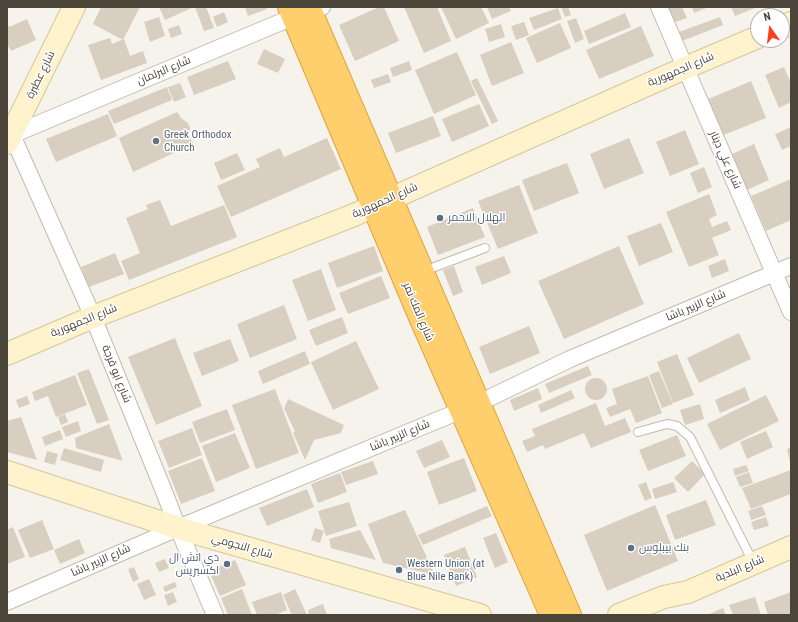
<!DOCTYPE html>
<meta charset="utf-8">
<style>
body{margin:0}
#map{position:relative;width:798px;height:622px;overflow:hidden;background:#f6f3ec;font-family:"Roboto Condensed",sans-serif}
canvas{display:block}
.frame{position:absolute;inset:0;border:8px solid #4b4439;pointer-events:none}
.north{position:absolute;left:750px;top:8px;width:40px;height:40px;box-sizing:border-box;background:#fff;border:1px solid #b7b4b0;border-radius:50%;rotate:346deg;font-size:11px;font-weight:700;line-height:16px;text-align:center;color:#4b4439}
.north::after{content:'';display:block;margin:auto;width:14px;height:18px;background:#fc3f1d;clip-path:polygon(50% 0,100% 100%,50% 72%,0 100%)}
</style>
<div id="map">
<canvas width="798" height="622"></canvas>
<div class="frame"></div>
<div class="north">N</div>
</div>
<script>
const g = document.querySelector('canvas').getContext('2d');
g.lineJoin = 'round';
function fill(path, color) {
  g.fillStyle = color;
  g.fill(path, 'evenodd');
}
function shape(rows) {
  const path = new Path2D();
  for (const r of rows) {
    if (r.length === 3) {
      path.moveTo(r[0] + r[2], r[1]);
      path.arc(r[0], r[1], r[2], 0, 2 * Math.PI);
      continue;
    }
    path.moveTo(r[0], r[1]);
    for (let i = 2; i < r.length; i += 2) path.lineTo(r[i], r[i + 1]);
  }
  return path;
}
function stroke(path, color, width, dash) {
  g.strokeStyle = color;
  g.lineWidth = width;
  g.lineCap = dash ? 'butt' : 'round';
  g.setLineDash(dash || []);
  g.stroke(path);
}
function write(font, color, halo, rows, align = 'center') {
  g.font = font + ' "Roboto Condensed",Cairo,sans-serif';
  g.lineWidth = 3;
  g.setLineDash([]);
  g.textBaseline = 'middle';
  g.strokeStyle = halo;
  g.fillStyle = color;
  for (const [text, x, y, turn = 0] of rows) {
    g.save();
    g.translate(x, y);
    g.rotate((+turn || 0) * Math.PI / 180);
    g.textAlign = isNaN(turn) ? turn : align;
    if (halo) g.strokeText(text, 0, 0);
    g.fillText(text, 0, 0);
    g.restore();
  }
}
fill(shape([
 [101,7,140,7,123,40,93,24],
 [159,7,194,7,165,20],
 [195,7,206,7,214,28,204,31],
 [245,7,266,7,267,9,248,16],
 [379,7,384,7,399,41,355,61,339,25],
 [404,7,437,7,451,41,424,53],
 [441,7,481,7,489,23,456,39],
 [487,7,509,7,511,11,492,19],
 [561,7,568,7,571,15,565,17],
 [666,7,682,7,687,18,672,23],
 [692,7,709,7,694,13],
 [731,7,758,7,735,16],
 [558,8,562,19,534,30,529,18],
 [224,12,228,22,217,27,213,17],
 [625,13,631,27,589,44,584,31],
 [159,17,165,36,150,42,144,22],
 [720,17,723,25,682,41,679,32],
 [576,18,584,39,575,43,567,21],
 [27,19,36,40,11,51,7,44,7,23,9,27],
 [524,22,529,35,516,40,511,26],
 [560,23,571,48,537,63,526,38],
 [501,24,505,37,489,42,485,29],
 [179,25,182,34,171,38,168,29],
 [641,26,654,56,599,79,586,50],
 [110,38,112,44,124,39,130,56,143,51,147,63,101,80,88,45],
 [511,42,524,73,492,86,480,55],
 [264,49,285,59,278,73,257,64],
 [457,52,476,95,434,114,415,70],
 [228,61,236,79,194,95,187,77],
 [409,61,412,70,393,77,390,68],
 [784,67,791,83,791,102,779,108,765,75],
 [388,74,391,82,374,88,371,80],
 [477,78,498,121,492,124,471,81],
 [751,81,766,118,721,136,706,100],
 [180,83,186,97,174,102,168,87],
 [167,87,172,100,114,124,108,111],
 [479,104,489,126,452,142,442,119],
 [177,112,181,118,188,123,190,128,189,135,193,144,133,172,119,138],
 [108,114,117,136,56,162,46,139],
 [433,116,441,136,396,153,388,133],
 [791,127,791,146,782,150,775,134],
 [685,130,699,164,670,176,656,142],
 [327,138,341,169,231,217,217,186,260,167,256,159,280,148,284,157],
 [629,138,644,173,604,189,590,154],
 [754,144,769,180,747,190,732,154],
 [237,153,245,170,221,180,214,163],
 [567,163,579,193,534,211,522,180],
 [704,167,712,187,698,193,690,173],
 [791,179,791,220,766,231,751,196],
 [519,185,538,233,498,249,478,201],
 [709,194,717,215,709,219,712,227,727,221,731,230,712,238,719,255,689,267,666,212],
 [160,200,171,226,224,205,237,237,129,280,121,261,140,253,126,218,148,209,146,205],
 [473,208,485,237,438,255,427,227],
 [661,223,673,252,639,266,627,236],
 [374,246,383,271,337,288,328,263],
 [619,246,644,304,564,339,538,281],
 [115,253,124,274,89,287,81,267],
 [504,256,511,273,482,285,475,267],
 [725,259,729,271,712,278,708,266],
 [454,266,463,292,453,296,443,270],
 [321,269,336,310,308,321,292,280],
 [381,276,390,298,348,314,339,293],
 [284,305,297,339,250,358,237,324],
 [342,317,348,333,316,346,309,330],
 [529,326,540,353,490,374,479,347],
 [739,333,751,359,699,383,687,358],
 [175,338,202,406,156,425,128,357],
 [230,339,239,361,202,376,193,353],
 [356,341,379,389,333,410,311,362],
 [305,351,310,364,263,384,258,371],
 [677,354,694,395,673,403,657,362],
 [588,366,592,375,549,393,545,384],
 [89,369,109,420,97,424,77,373],
 [659,371,673,404,662,408,649,375],
 [75,375,87,405,56,417,48,396,35,401,32,392],
 [648,376,662,413,636,423,630,409,610,417,606,408,617,404,612,389],
 [596,389,11],
 [745,387,750,400,720,413,715,400],
 [538,388,542,399,514,411,510,400],
 [275,389,299,453,256,469,232,405],
 [571,390,575,398,541,413,538,405],
 [766,395,779,421,720,450,707,424],
 [27,396,30,404,19,408,16,400],
 [288,399,344,425,341,433,314,440,305,460,293,433,295,431,284,409],
 [596,403,605,426,625,418,631,432,591,448,584,433,545,449,543,445,527,452,522,441,535,436,532,429],
 [700,404,704,419,685,425,680,410],
 [227,409,235,430,200,443,192,422],
 [65,414,68,422,61,425,58,417],
 [21,417,37,460,7,452,7,421],
 [78,421,81,431,66,437,62,427],
 [109,424,123,461,76,448,75,438],
 [192,428,202,455,169,468,158,441],
 [60,430,63,439,45,446,42,437],
 [766,431,773,447,747,459,740,442],
 [235,433,250,468,216,482,202,446],
 [677,435,686,456,648,471,639,450],
 [442,440,450,457,424,468,416,451],
 [64,448,104,460,101,472,60,460],
 [791,448,791,462,790,462,787,449],
 [47,451,58,454,55,465,44,462],
 [202,458,215,491,181,504,168,471],
 [464,458,477,491,439,505,427,472],
 [373,461,378,474,346,485,341,472],
 [692,461,705,474,688,492,674,478],
 [746,465,749,471,735,476,733,469],
 [791,470,791,494,751,509,742,488],
 [749,472,753,483,740,487,736,477],
 [340,473,347,492,318,503,311,484],
 [646,482,652,498,645,501,638,485],
 [673,482,677,492,655,499,652,489],
 [307,489,314,507,267,526,259,508],
 [706,500,716,525,675,540,666,515],
 [349,502,357,526,326,536,318,511],
 [655,505,678,561,607,591,584,535],
 [487,506,492,516,423,545,418,535],
 [762,506,766,515,751,520,748,511],
 [405,510,435,575,383,563,368,524],
 [766,517,769,526,754,530,751,522],
 [42,520,54,549,30,558,18,530],
 [13,527,25,557,7,564,7,530],
 [315,528,324,531,320,543,311,540],
 [360,530,376,560,331,548,329,539],
 [496,533,508,562,495,568,483,538],
 [79,539,85,553,60,564,54,550],
 [465,547,477,577,456,586,444,555],
 [165,559,169,568,159,572,155,563],
 [235,560,246,585,220,596,209,571],
 [134,567,139,579,133,582,128,569],
 [149,579,156,595,144,600,137,584],
 [175,582,177,587,165,592,163,587],
 [242,589,252,615,228,615,221,598],
 [295,589,307,615,292,615,283,595],
 [173,592,177,602,168,606,164,595],
 [281,592,287,610,275,615,257,615,252,602],
 [791,592,791,615,768,615,764,602],
 [755,597,761,615,733,615,729,605],
 [323,604,327,615,309,615,308,610],
 [723,608,726,615,707,615]
]), '#d8cfc1');
const lane = shape([
 [424,271,485,248],
 [638,432,667,424,677,426,690,437,753,562]
]);
const street = shape([
 [659,7,791,312],
 [12,135,93,317,163,489,178,528,215,615],
 [7,137,293,17,322,7],
 [7,602,178,528,479,403,570,359,791,266]
]);
const secondary = shape([
 [782,27,791,23],
 [7,143,74,7],
 [7,354,93,317,354,215,685,68,758,37],
 [7,472,178,528,480,615],
 [619,615,664,597,688,592,791,547]
]);
const highway = shape([
 [289,7,419,315,551,615],
 [309,7,570,615]
]);
stroke(lane, '#c2bbae', 10);
stroke(street, '#c2bbae', 18);
stroke(secondary, '#d6c79b', 24);
stroke(highway, '#e0a43c', 24);
stroke(lane, '#fff', 8);
stroke(street, '#fff', 16);
stroke(secondary, '#fff3cd', 22);
stroke(highway, '#ffcf6e', 22);
for (const [x, y, r, color] of [
 [156,141,4,"#6b7280"],
 [440,218,4,"#5c6f8a"],
 [631,548,4,"#5c6f8a"],
 [227,564,4,"#5c6f8a"],
 [399,570,4,"#5c6f8a"]
]) {
  const dot = new Path2D();
  dot.arc(x, y, r, 0, 2 * Math.PI);
  g.fillStyle = color;
  g.fill(dot);
  stroke(dot, '#fff', 1.5);
}
write('11px', '#4b4439', '#fff', [
 ["شارع الجمهورية",681,70,-23],
 ["شارع البرلمان",164,71,-23],
 ["شارع عطبرة",41,75,-64],
 ["شارع علي دينار",725,160,66],
 ["شارع الجمهورية",385,201,-24],
 ["شارع الزبير باشا",696,306,-23],
 ["شارع المك نمر",418,312,67],
 ["شارع الجمهورية",84,321,-22],
 ["شارع ابو قرجة",116,374,68],
 ["شارع الزبير باشا",400,436,-23],
 ["شارع النجومي",242,547,16],
 ["شارع الزبير باشا",101,561,-24],
 ["شارع البلدية",740,569,-23]
]);
write('11px', '#5b616d', '#fff', [
 ["Greek Orthodox",164,135],
 ["Church",164,148]
], 'left');
write('11px', '#4e5e75', '#fff', [
 ["الهلال الاحمر",448,218],
 ["بنك بيبلوس",639,548],
 ["دي اتش ال",219,558,"right"],
 ["اكسبريس",219,571,"right"],
 ["Western Union (at",407,564],
 ["Blue Nile Bank)",407,577]
], 'left');
</script>
